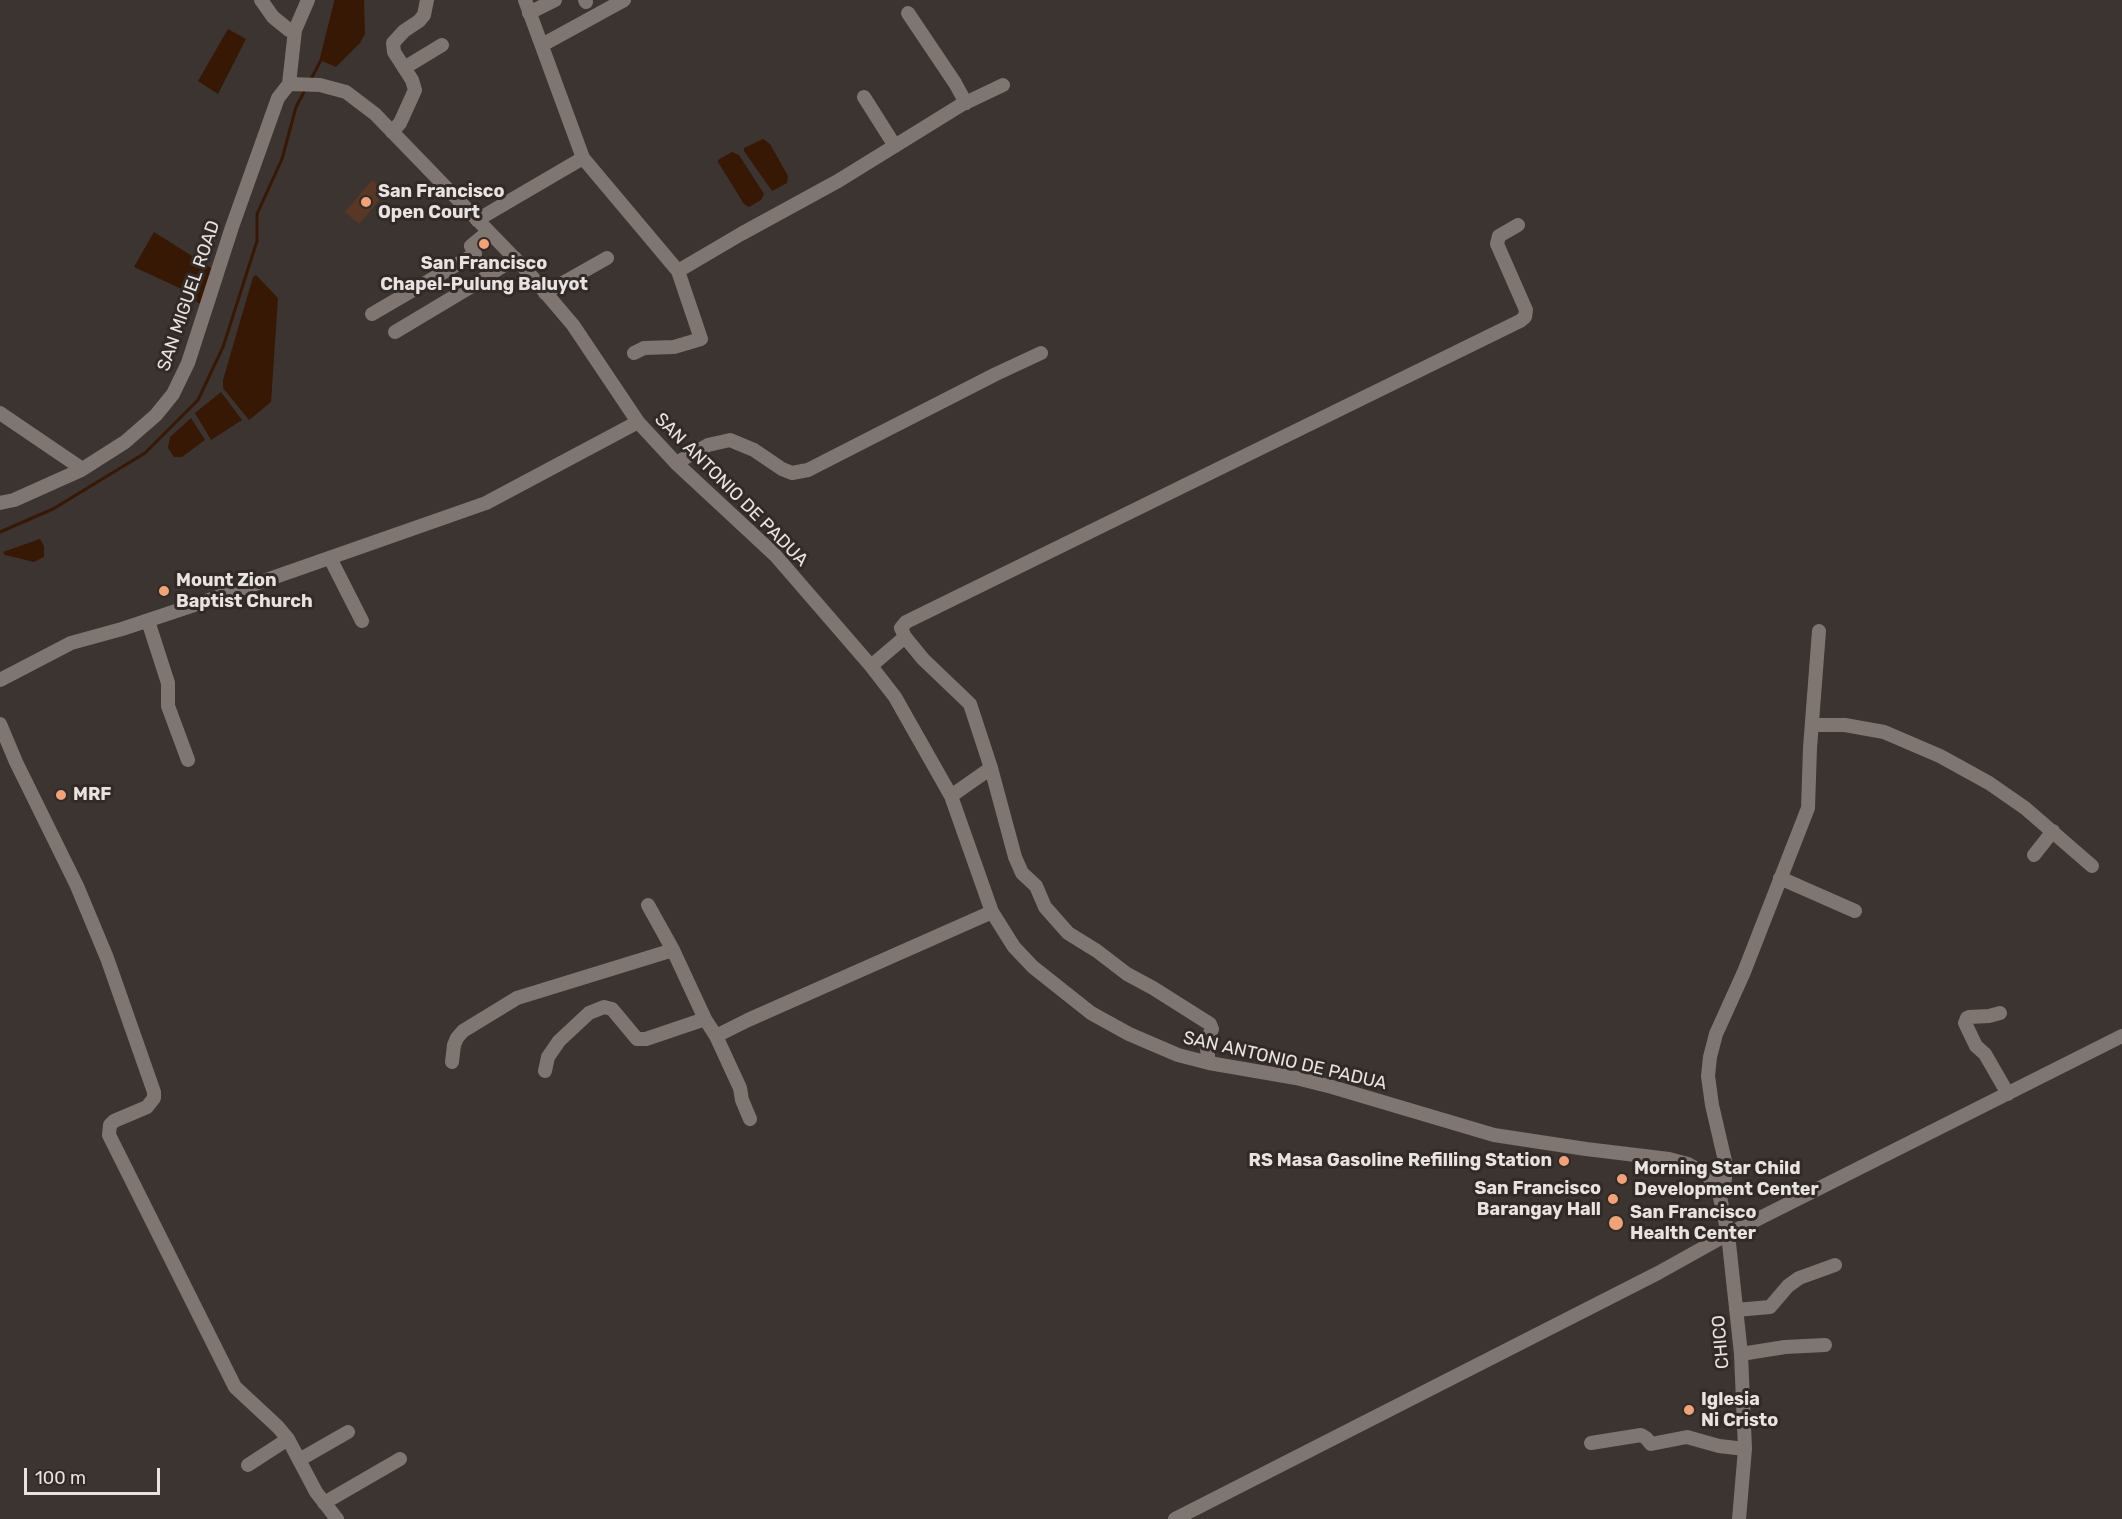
<!DOCTYPE html>
<style>
body{margin:0}
#map{position:relative;width:2122px;height:1519px;overflow:hidden;background:#3b3430;font-family:Rubik,sans-serif}
canvas{display:block}
.scale{position:absolute;left:24px;top:1468px;width:136px;height:27px;box-sizing:border-box;border:3px solid #e8e3e1;border-top:0;padding-left:8px;font-size:18px;line-height:21px;white-space:nowrap;color:#e8e3e1;-webkit-text-stroke:4px #312a26;paint-order:stroke}
</style>
<div id="map">
<canvas width="2122" height="1519"></canvas>
<div class="scale">100 m</div>
</div>
<script>
const g = document.querySelector('canvas').getContext('2d');
g.lineJoin = 'round';
function fill(path, color) {
  g.fillStyle = color;
  g.fill(path, 'evenodd');
}
function shape(rows) {
  const path = new Path2D();
  for (const r of rows) {
    path.moveTo(r[0], r[1]);
    for (let i = 2; i < r.length; i += 2) path.lineTo(r[i], r[i + 1]);
  }
  return path;
}
function stroke(path, color, width, dash) {
  g.strokeStyle = color;
  g.lineWidth = width;
  g.lineCap = dash ? 'butt' : 'round';
  g.setLineDash(dash || []);
  g.stroke(path);
}
function write(font, color, halo, rows, align = 'center') {
  g.font = font + ' Rubik,sans-serif';
  g.lineWidth = 6;
  g.setLineDash([]);
  g.textBaseline = 'middle';
  g.strokeStyle = halo;
  g.fillStyle = color;
  for (const [text, x, y, turn = 0] of rows) {
    g.save();
    g.translate(x, y);
    g.rotate((+turn || 0) * Math.PI / 180);
    g.textAlign = isNaN(turn) ? turn : align;
    if (halo) g.strokeText(text, 0, 0);
    g.fillText(text, 0, 0);
    g.restore();
  }
}
fill(shape([
 [372,180,386,192,359,224,345,212]
]), '#583724');
fill(shape([
 [337,0,364,0,365,34,360,43,336,67,322,61],
 [228,29,246,39,218,94,198,81],
 [763,139,770,144,788,176,787,183,772,191,744,151,744,148],
 [732,152,739,155,764,194,761,200,749,207,744,204,718,162,718,160],
 [154,232,214,270,203,305,187,297,188,292,134,267],
 [256,275,278,298,271,402,249,420,223,388,223,380,253,277],
 [221,392,242,420,211,440,195,413],
 [191,418,205,440,182,457,174,457,168,448,170,437],
 [40,539,44,546,44,557,34,562,5,555,3,552]
]), '#371804');
stroke(shape([
 [310,81,321,60,336,0],
 [0,532,53,509,145,453,198,400,223,347,257,241,257,214,282,159,296,107,305,90]
]), '#371804', 3);
stroke(shape([
 [261,0,273,17,289,30,295,30],
 [585,0,586,2],
 [529,13,555,0],
 [908,13,955,83,966,103],
 [542,45,624,0],
 [404,68,442,45],
 [289,84,320,85,346,92,375,114,527,271,573,325,638,422,676,463,775,555,871,666,895,697,951,796,992,912,1014,947,1033,967,1091,1013,1129,1034,1178,1055,1209,1063,1296,1078,1332,1087,1494,1135,1586,1149,1669,1159,1688,1164,1707,1175,1718,1188,1728,1234,1741,1354,1745,1449,1739,1519],
 [289,84,295,30,308,0],
 [864,97,895,146],
 [392,132,400,123,415,90,412,80,394,52,393,43,404,31,419,21,424,15,427,0],
 [583,158,678,271,741,234,838,181,961,105,1003,85],
 [477,220,583,158,525,0],
 [545,293,607,258],
 [372,314,475,254,471,246,488,232],
 [395,332,477,283,515,258],
 [634,353,644,348,674,347,701,339,678,271],
 [0,413,78,466],
 [676,463,708,445,730,440,754,450,782,469,792,473,808,470,996,374,1041,353],
 [0,503,14,500,81,470,125,442,156,415,173,394,188,363,232,227,278,98,289,84],
 [330,558,362,621],
 [148,621,168,683,168,706,188,760],
 [905,637,901,628,906,622,1520,321,1525,317,1526,310,1497,244,1499,236,1518,225],
 [871,666,905,637,923,659,970,704,991,768,951,796],
 [0,680,71,643,122,629,215,598,486,503,638,422],
 [0,724,16,762,77,886,107,958,154,1092,154,1098,147,1107,114,1121,110,1125,109,1135,235,1387,278,1427,288,1439,316,1492,337,1519],
 [1812,725,1845,725,1884,732,1940,756,1989,783,2025,808,2092,866],
 [991,768,1015,857,1022,873,1036,886,1045,907,1068,933,1097,951,1127,974,1153,988,1210,1024,1212,1029,1206,1042,1209,1063],
 [2034,855,2053,831],
 [1780,878,1855,911],
 [648,905,673,950],
 [2000,1013,1989,1016,1969,1017,1967,1018,1965,1023,1976,1046,1985,1054,2008,1094],
 [716,1036,740,1088,742,1100,750,1119],
 [452,1062,454,1045,457,1038,463,1031,517,998,673,950,705,1019],
 [545,1071,548,1057,559,1041,589,1013,604,1007,612,1009,637,1039,646,1039,705,1019,716,1036,748,1020,992,912],
 [1718,1188,1725,1179,1725,1161,1712,1105,1708,1076,1710,1057,1716,1034,1744,972,1808,808,1810,748,1819,631],
 [1736,1310,1770,1307,1788,1286,1799,1278,1835,1265],
 [1741,1354,1785,1347,1825,1345],
 [1591,1443,1641,1435,1646,1438,1651,1444,1687,1437,1719,1446,1745,1449],
 [299,1460,348,1432],
 [248,1465,288,1439],
 [324,1503,400,1459],
 [1175,1519,1658,1273,1728,1234,2122,1036]
]), '#7f7672', 14);
for (const [x, y, r, color] of [
 [366,202,6,"#f0a378"],
 [484,244,6,"#f0a378"],
 [164,591,6,"#f0a378"],
 [61,795,6,"#f0a378"],
 [1564,1161,6,"#f0a378"],
 [1622,1179,6,"#f0a378"],
 [1613,1199,6,"#f0a378"],
 [1616,1223,8,"#f0a378"],
 [1689,1410,6,"#f0a378"]
]) {
  const dot = new Path2D();
  dot.arc(x, y, r, 0, 2 * Math.PI);
  g.fillStyle = color;
  g.fill(dot);
  stroke(dot, '#312a26', 2);
}
write('bold 18px', '#e8e3e1', '#312a26', [
 ["San Francisco",378,192],
 ["Open Court",378,213],
 ["San Francisco",484,264,"center"],
 ["Chapel-Pulung Baluyot",484,285,"center"],
 ["Mount Zion",176,581],
 ["Baptist Church",176,602],
 ["MRF",73,795],
 ["RS Masa Gasoline Refilling Station",1552,1161,"right"],
 ["Morning Star Child",1634,1169],
 ["Development Center",1634,1190],
 ["San Francisco",1601,1189,"right"],
 ["Barangay Hall",1601,1210,"right"],
 ["San Francisco",1630,1213],
 ["Health Center",1630,1234],
 ["Iglesia",1701,1400],
 ["Ni Cristo",1701,1421]
], 'left');
write('18px', '#e8e3e1', '#312a26', [
 ["SAN MIGUEL ROAD",189,296,-71],
 ["SAN ANTONIO DE PADUA",731,490,45],
 ["SAN ANTONIO DE PADUA",1285,1061,13],
 ["CHICO",1721,1342,-95]
]);
</script>
